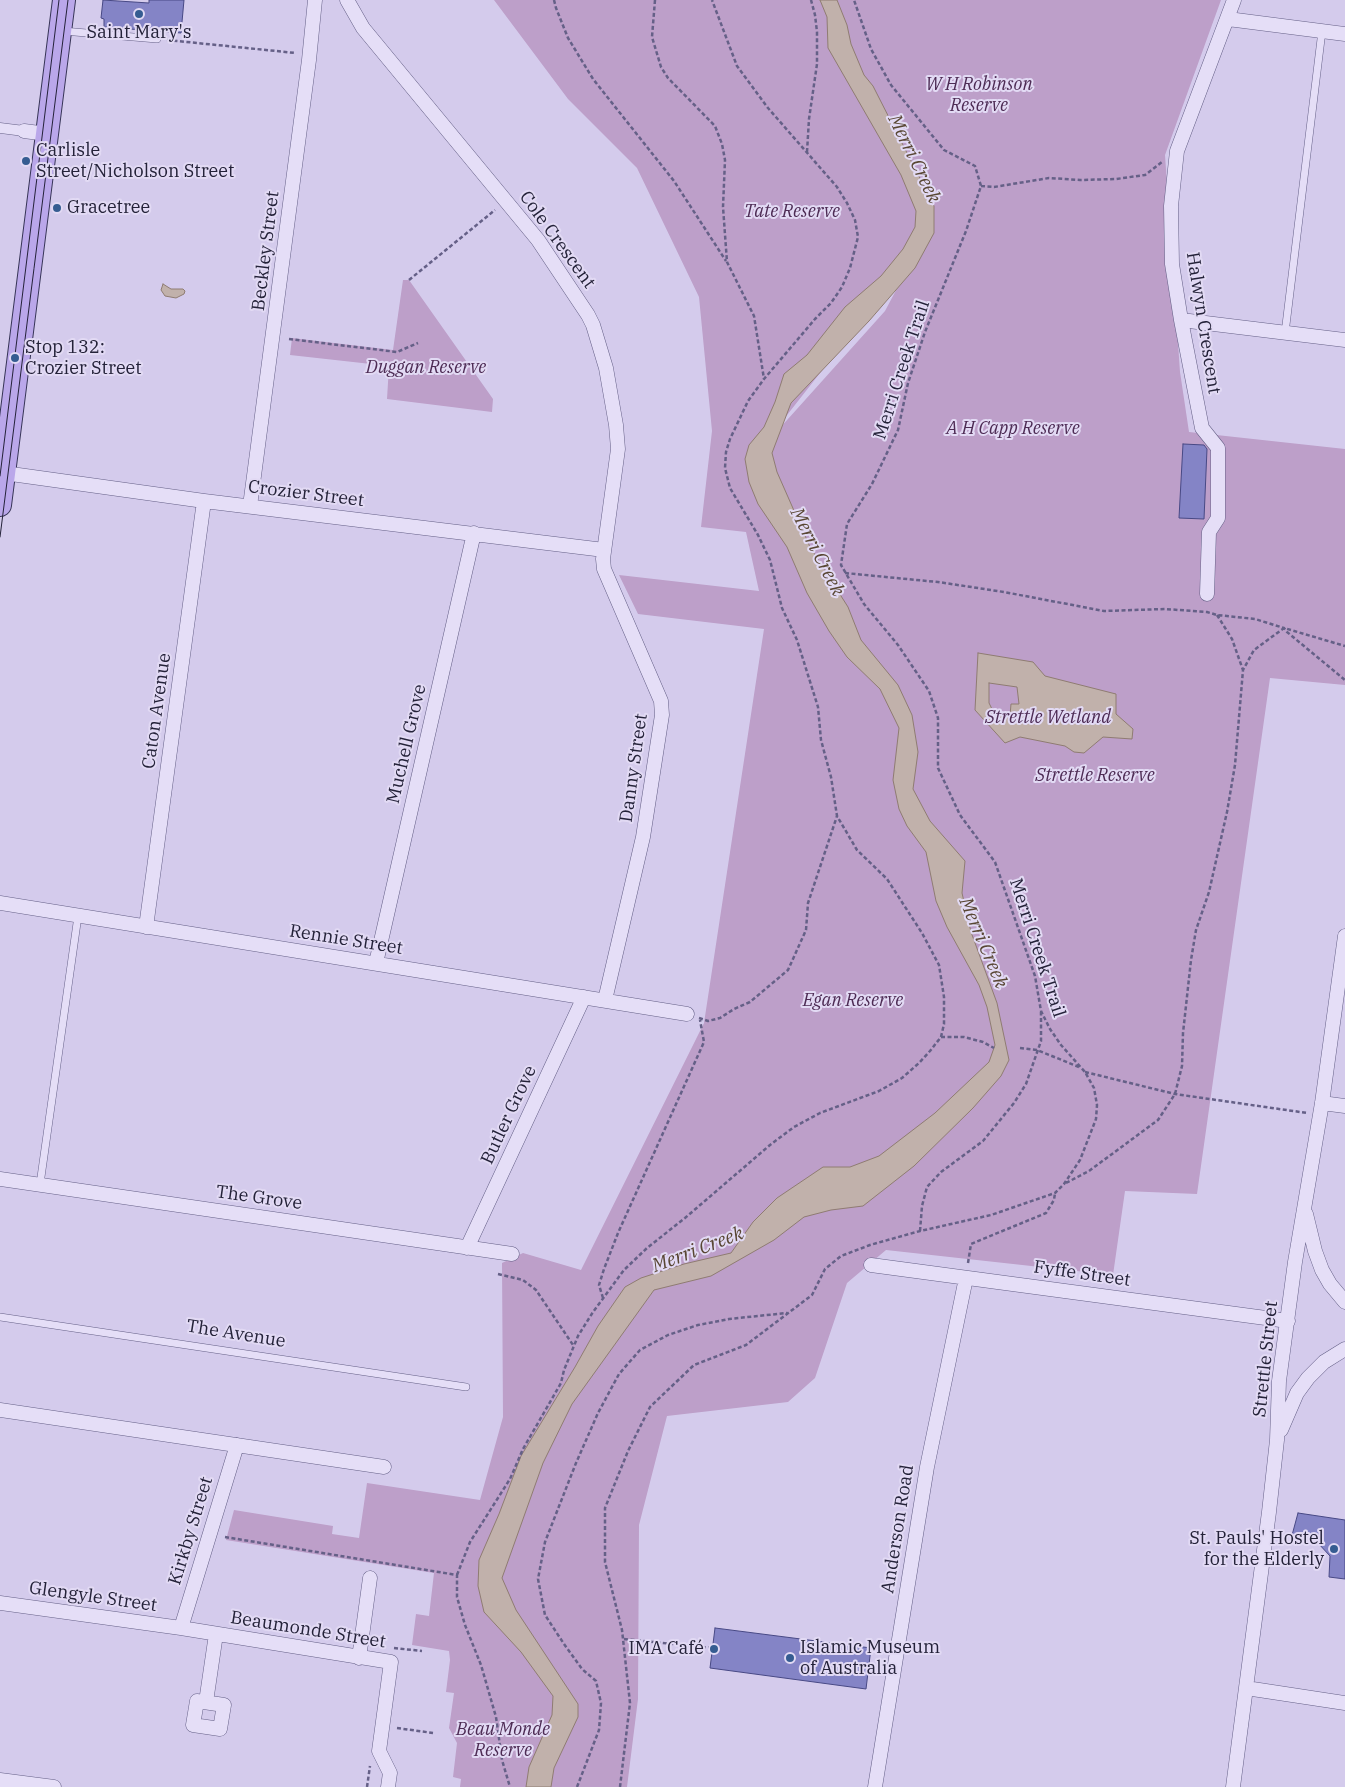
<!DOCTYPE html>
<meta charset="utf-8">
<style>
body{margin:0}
canvas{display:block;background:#d4cbec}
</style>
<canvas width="1345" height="1787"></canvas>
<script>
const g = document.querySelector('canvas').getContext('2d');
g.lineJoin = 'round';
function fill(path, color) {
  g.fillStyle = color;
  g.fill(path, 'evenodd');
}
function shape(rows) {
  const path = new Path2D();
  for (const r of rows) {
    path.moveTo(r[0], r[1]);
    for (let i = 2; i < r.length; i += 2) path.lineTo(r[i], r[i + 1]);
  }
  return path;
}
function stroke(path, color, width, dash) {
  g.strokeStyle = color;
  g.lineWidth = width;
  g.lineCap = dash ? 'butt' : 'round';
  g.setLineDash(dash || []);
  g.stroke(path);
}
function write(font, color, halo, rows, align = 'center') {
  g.font = font + ' "IBM Plex Serif",serif';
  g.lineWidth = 4;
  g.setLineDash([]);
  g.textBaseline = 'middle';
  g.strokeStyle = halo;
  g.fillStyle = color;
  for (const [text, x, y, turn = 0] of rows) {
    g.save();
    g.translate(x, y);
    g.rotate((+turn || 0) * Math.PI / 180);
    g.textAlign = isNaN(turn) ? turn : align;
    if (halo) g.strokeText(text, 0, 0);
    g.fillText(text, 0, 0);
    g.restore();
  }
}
fill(shape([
 [494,0,1221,0,1165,155,1180,372,1189,432,1345,449,1345,685,1270,678,1197,1194,1125,1191,1113,1275,886,1250,847,1283,815,1378,788,1402,667,1416,639,1525,638,1699,627,1787,460,1787,461,1779,453,1777,457,1743,449,1728,454,1693,446,1692,450,1660,449,1651,412,1645,416,1614,429,1616,434,1573,226,1540,234,1510,333,1526,332,1534,359,1538,367,1483,480,1500,503,1417,502,1263,523,1253,581,1270,704,1023,764,629,638,614,619,575,759,591,746,532,701,527,712,431,699,297,637,168,568,99],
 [919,247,885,311,770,439,769,438],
 [403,280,409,280,493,399,492,412,387,399,389,366,290,355,292,338,393,350]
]), '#bd9fc9');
const water = shape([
 [820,0,837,0,847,25,851,44,864,75,873,86,934,206,934,233,915,268,869,321,791,403,772,453,777,472,810,547,848,607,861,640,898,685,912,715,918,752,913,789,930,821,965,861,962,893,971,932,997,1003,1009,1060,1001,1076,973,1108,914,1166,863,1206,831,1210,804,1217,774,1240,711,1276,654,1290,572,1404,543,1463,502,1578,516,1610,578,1704,578,1717,554,1768,551,1787,526,1787,529,1767,552,1715,553,1696,521,1652,484,1612,478,1586,479,1560,499,1514,521,1456,575,1367,598,1326,625,1287,641,1278,684,1264,731,1253,753,1222,777,1198,823,1167,850,1167,879,1156,935,1113,989,1062,995,1045,987,1007,979,985,947,927,936,901,926,852,907,826,899,809,893,780,899,728,880,689,847,657,829,631,807,593,787,547,758,504,749,482,745,459,749,445,764,427,775,402,784,374,807,355,845,307,881,276,903,249,915,227,916,211,901,175,828,48,827,17,820,0],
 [163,284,171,289,183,289,185,291,184,294,176,298,165,296,161,290,163,284],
 [978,653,1033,662,1045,676,1116,694,1116,714,1133,729,1132,739,1103,737,1084,753,1074,752,1065,746,1020,737,1005,743,975,710,978,653],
 [989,683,1017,687,1019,704,1011,704,1010,716,995,715,989,703,989,683]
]);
fill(water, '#c1b1ab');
stroke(water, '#8f7c72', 1);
const building = shape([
 [103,0,149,3,149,0,184,0,181,33,104,27,104,19,101,18,103,0],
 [1183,444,1204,445,1207,449,1204,519,1179,518,1183,444],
 [1298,1513,1345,1520,1345,1579,1329,1577,1330,1556,1317,1542,1291,1539,1298,1513],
 [715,1628,871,1648,866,1689,710,1668,715,1628]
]);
fill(building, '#8484c6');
stroke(building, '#484985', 1);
const service = shape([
 [63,31,157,39],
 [1285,333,1322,31],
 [40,1184,78,916],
 [0,1317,466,1387]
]);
const pedestrian = shape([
 [0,128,24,131]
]);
const minor = shape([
 [347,0,363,28,538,240,588,315,593,325,606,368,616,425,618,449,603,559,604,569,661,701,662,715,643,837,605,1000],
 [1228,19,1345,34],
 [24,131,47,134],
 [1181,320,1345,340],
 [4,473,204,501,604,550],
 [250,506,309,60,315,0],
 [1207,594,1209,532,1218,518,1218,448,1202,428,1181,320,1172,264,1171,206,1177,151,1234,0],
 [0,903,687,1014],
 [146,927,204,501],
 [376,963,474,533],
 [1322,1103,1345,1106],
 [0,1179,512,1254],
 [1306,1214,1315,1251,1322,1270,1330,1284,1345,1302],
 [467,1248,584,997],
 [871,1265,1288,1321],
 [0,1410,384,1467],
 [1281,1430,1297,1393,1308,1378,1324,1362,1345,1349],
 [0,1603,181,1628,391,1662,379,1751,390,1773,388,1787],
 [181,1628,237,1445],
 [359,1658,370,1578],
 [1246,1688,1345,1703],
 [197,1701,224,1705,220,1729,193,1725,197,1701],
 [206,1702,216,1634],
 [0,1780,54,1787],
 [875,1787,927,1467,966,1278],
 [1233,1787,1269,1512,1277,1440,1279,1381,1295,1262,1322,1103,1345,936]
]);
const primary = shape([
 [0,505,64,0]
]);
stroke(service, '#656087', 8);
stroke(pedestrian, '#656087', 11);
stroke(minor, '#656087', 15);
stroke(primary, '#363456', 24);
stroke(shape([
 [554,0,556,8,568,38,593,79,674,181,726,261],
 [655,0,652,37,661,67,668,78,715,126,722,144,725,160,723,207,727,262,754,316,764,379],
 [167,40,296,53],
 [807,152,809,119,817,64,817,32,815,15,811,0],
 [981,186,994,187,1049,178,1080,180,1116,179,1145,175,1162,162],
 [409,280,495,210],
 [289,339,397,352,418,343],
 [845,573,938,582,1004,592,1104,611,1165,609,1207,612,1217,615,1255,619,1284,628,1287,632,1345,680],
 [1217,615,1232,639,1243,670],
 [699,1018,708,1021,720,1018,734,1009,750,1002,788,970,806,930,808,903,837,816],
 [941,1037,964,1037,983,1042,994,1048],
 [1020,1048,1037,1050,1079,1067],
 [1085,1072,1175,1094,1307,1113],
 [1066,1183,1089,1171,1158,1120,1175,1094,1182,1066,1183,1033,1191,960,1196,930,1209,892,1227,812,1235,765,1243,670,1254,650,1284,628,1345,646],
 [920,1231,922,1206,927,1187,941,1172,983,1141,1014,1103,1026,1084,1041,1041,1041,1012],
 [968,1263,971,1244,1046,1213,1054,1200,1055,1193],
 [498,1274,523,1280,536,1290,573,1345],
 [603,1298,599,1285,604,1269,618,1233,704,1042,700,1020],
 [225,1537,457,1575,457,1597,465,1625,481,1665,496,1717,502,1760,510,1787],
 [457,1575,470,1542,510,1479,523,1449,561,1383,564,1370,578,1336,593,1312,624,1270,647,1248,685,1218,770,1145,794,1127,820,1113,879,1091,902,1078,919,1063,930,1051,941,1037,944,1024,944,997,939,965,922,933,887,879,857,850,837,816,831,777,821,740,818,707,797,640,782,608,770,560,758,535,730,488,725,468,726,452,730,439,748,401,764,379,815,319,831,303,842,287,850,268,858,237,855,220,847,203,837,187,768,108,737,66,712,0],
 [624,1639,712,1648],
 [394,1648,422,1651],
 [397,1728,433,1733],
 [367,1787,370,1766],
 [577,1787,599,1730,601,1703,596,1681,582,1669,564,1644,545,1615,538,1579,545,1542,576,1463,598,1413,619,1374,640,1350,668,1335,698,1325,729,1319,787,1313],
 [620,1787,630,1703,622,1630,605,1562,605,1508,628,1451,650,1407,694,1365,746,1345,812,1295,825,1269,841,1256,870,1245,920,1231,991,1215,1055,1193,1064,1184,1080,1160,1096,1119,1097,1105,1094,1088,1085,1072,1061,1045,1050,1029,1041,1011,1035,976,995,862,960,815,938,768,938,718,929,691,898,645,864,604,841,565,847,524,872,484,898,430,908,383,925,332,966,231,981,186,975,166,944,150,891,85,871,49,854,0]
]), '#656087', 2.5, [4, 2.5]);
stroke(service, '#e5def7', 7);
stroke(pedestrian, '#e5def7', 10);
stroke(minor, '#e5def7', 14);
stroke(primary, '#baa7ea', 22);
stroke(shape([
 [0,476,59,0],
 [0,537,68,0]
]), '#242239', 1);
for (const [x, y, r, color] of [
 [139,14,5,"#355c91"],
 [26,161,5,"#355c91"],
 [57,208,5,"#355c91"],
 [15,358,5,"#355c91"],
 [1334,1549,5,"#355c91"],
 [714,1649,5,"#355c91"],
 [790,1658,5,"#355c91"]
]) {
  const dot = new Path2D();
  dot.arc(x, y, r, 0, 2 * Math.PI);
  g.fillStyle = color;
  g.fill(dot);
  stroke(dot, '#e2daf4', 2);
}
write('18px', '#242239', '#e2daf4', [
 ["Saint Mary's",139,33,"center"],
 ["Carlisle",36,151],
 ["Street/Nicholson Street",36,172],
 ["Gracetree",67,208],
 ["Stop 132:",25,348],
 ["Crozier Street",25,369],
 ["St. Pauls' Hostel",1324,1539,"right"],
 ["for the Elderly",1324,1560,"right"],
 ["Islamic Museum",800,1648],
 ["of Australia",800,1669],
 ["IMA Café",704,1649,"right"]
], 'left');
write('italic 18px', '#4d2b54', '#e2daf4', [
 ["W H Robinson",979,85],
 ["Reserve",979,106],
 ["Tate Reserve",792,212],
 ["Duggan Reserve",426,368],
 ["A H Capp Reserve",1013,429],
 ["Strettle Wetland",1048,718],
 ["Strettle Reserve",1095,776],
 ["Egan Reserve",853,1001],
 ["Beau Monde",503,1730],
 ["Reserve",503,1751]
]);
write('18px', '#242239', '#e2daf4', [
 ["Cole Crescent",557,240,54],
 ["Beckley Street",266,251,-83],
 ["Halwyn Crescent",1203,323,81],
 ["Merri Creek Trail",902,370,-72],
 ["Crozier Street",306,494,7],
 ["Caton Avenue",157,711,-82],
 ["Muchell Grove",407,744,-77],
 ["Danny Street",634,768,-82],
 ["Rennie Street",346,940,9],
 ["Merri Creek Trail",1037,948,72],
 ["Butler Grove",509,1115,-65],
 ["The Grove",259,1198,8],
 ["Fyffe Street",1082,1274,8],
 ["The Avenue",236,1334,9],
 ["Strettle Street",1266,1359,-84],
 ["Anderson Road",898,1529,-81],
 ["Kirkby Street",191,1531,-73],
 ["Glengyle Street",93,1597,8],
 ["Beaumonde Street",308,1630,9]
]);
write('italic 19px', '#584633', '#e2daf4', [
 ["Merri Creek",914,159,64],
 ["Merri Creek",817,552,63],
 ["Merri Creek",983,943,67],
 ["Merri Creek",698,1250,-21]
]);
</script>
